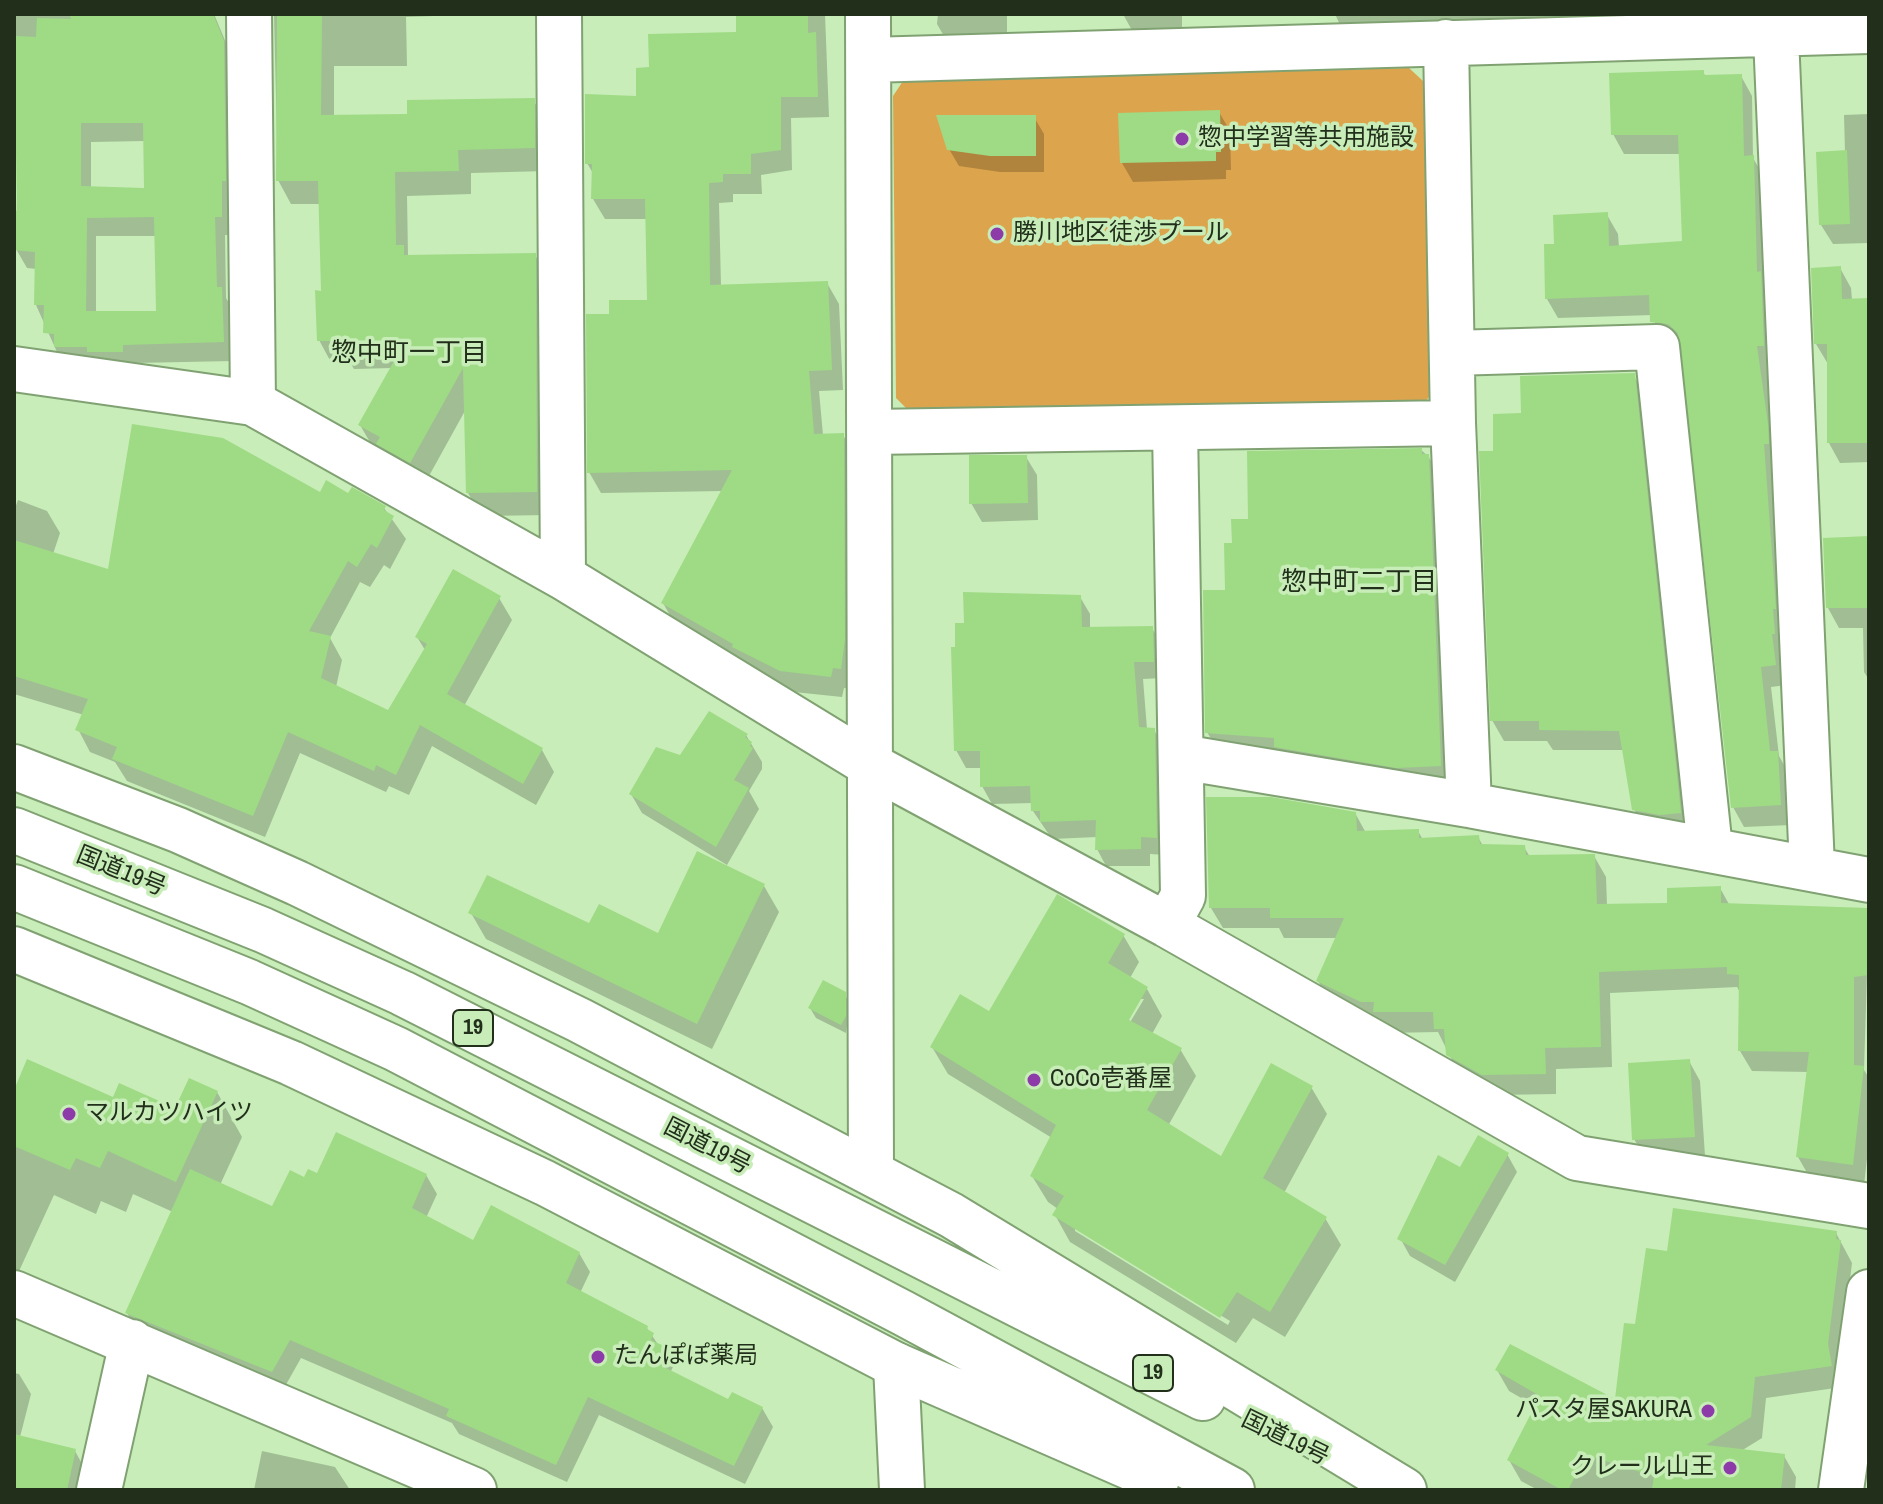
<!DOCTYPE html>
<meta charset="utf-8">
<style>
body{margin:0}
#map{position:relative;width:1883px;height:1504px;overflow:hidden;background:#c8edb9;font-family:"Archivo Narrow",sans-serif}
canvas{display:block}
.frame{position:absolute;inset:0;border:16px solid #212f1b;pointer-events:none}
</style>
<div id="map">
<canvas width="1883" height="1504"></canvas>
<div class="frame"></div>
</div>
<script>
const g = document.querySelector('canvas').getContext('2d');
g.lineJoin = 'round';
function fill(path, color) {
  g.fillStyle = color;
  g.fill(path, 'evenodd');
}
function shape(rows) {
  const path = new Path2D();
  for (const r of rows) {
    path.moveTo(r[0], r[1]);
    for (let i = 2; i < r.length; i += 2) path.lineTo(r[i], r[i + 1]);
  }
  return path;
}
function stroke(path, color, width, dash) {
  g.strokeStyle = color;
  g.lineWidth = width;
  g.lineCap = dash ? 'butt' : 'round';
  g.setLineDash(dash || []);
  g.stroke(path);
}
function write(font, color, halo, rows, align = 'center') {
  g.font = font + ' "Archivo Narrow","Noto Sans JP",sans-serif';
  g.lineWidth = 7;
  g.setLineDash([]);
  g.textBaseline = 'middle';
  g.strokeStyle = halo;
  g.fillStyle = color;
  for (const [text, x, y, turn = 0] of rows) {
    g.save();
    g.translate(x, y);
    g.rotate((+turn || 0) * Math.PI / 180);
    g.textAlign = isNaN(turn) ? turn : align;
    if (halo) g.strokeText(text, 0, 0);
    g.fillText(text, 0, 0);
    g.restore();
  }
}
fill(shape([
 [1409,68,1423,81,1435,390,1424,403,909,411,896,398,893,96,903,81]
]), '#dca54d');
fill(shape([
 [14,14,214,14,234,62,232,235,225,235,226,298,232,308,234,361,133,363,133,371,67,366,57,352,36,305,37,269,27,268,16,249,18,138,14,131],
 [145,141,146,190,91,188,91,142],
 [96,236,157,236,158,313,96,313],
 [274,14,491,14,406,17,407,66,334,66,334,117,409,116,533,100,547,123,547,171,471,173,471,194,407,196,408,256,535,255,548,278,550,515,482,516,468,493,466,409,424,485,374,449,360,425,392,368,354,369,351,364,332,364,319,340,323,293,321,204,291,204,278,180],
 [738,14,825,14,829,117,791,118,792,170,761,175,762,194,733,194,733,202,719,203,721,286,827,283,839,304,843,390,819,391,823,435,843,435,855,456,852,689,844,688,842,697,794,692,746,668,675,624,663,603,723,491,601,493,589,472,611,316,649,302,647,219,605,219,593,199,594,175,587,163,638,98,651,69,738,34],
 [938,14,1007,14,1007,45,948,43,937,24],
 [1123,14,1182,14,1182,33,1134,34],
 [1335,14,1585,14,1585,36,1348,42],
 [1703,72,1706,77,1741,76,1752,96,1753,158,1764,177,1775,365,1767,365,1778,446,1786,685,1771,687,1779,756,1788,772,1791,825,1744,827,1733,807,1681,344,1663,342,1652,315,1558,318,1547,299,1556,246,1607,215,1618,234,1619,247,1684,243,1681,154,1624,154,1613,134],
 [1219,112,1230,131,1231,170,1226,170,1226,179,1133,182,1122,163],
 [1869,114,1869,243,1833,244,1821,225,1845,152,1844,115],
 [1034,117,1044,134,1044,172,1000,172,959,166,949,149],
 [1840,268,1851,288,1852,300,1869,300,1869,462,1840,463,1829,443,1828,364,1816,344],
 [1633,375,1645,395,1692,833,1646,830,1634,809,1624,750,1553,750,1547,741,1504,741,1492,720,1495,452,1523,415],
 [1421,450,1428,456,1440,476,1451,786,1219,752,1207,732,1234,545,1250,521],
 [1026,457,1037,475,1038,520,982,522,971,503],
 [321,495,349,495,384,508,406,539,390,569,384,565,370,587,360,582,330,638,342,660,336,687,389,712,425,650,417,637,499,598,512,620,464,706,542,750,554,772,536,805,432,746,409,795,389,786,386,792,300,753,265,837,127,781,115,762,90,752,78,729,84,715,14,694,14,511,18,500,47,511,60,533,53,554,109,571],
 [1869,538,1869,680,1864,672,1863,628,1839,628,1828,608],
 [1080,597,1090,614,1090,629,1152,628,1162,646,1163,678,1143,679,1147,729,1154,730,1164,747,1166,855,1150,854,1150,866,1106,866,1097,849,1097,837,1052,839,1033,811,1033,803,992,804,982,786,982,768,966,768,956,750],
 [746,735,762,762,762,769,749,791,759,809,727,865,642,813,631,794],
 [1355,813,1366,833,1418,831,1423,840,1478,837,1483,846,1524,847,1530,857,1594,856,1606,877,1607,906,1669,905,1720,888,1730,906,1869,910,1864,1070,1869,1078,1869,1141,1864,1185,1810,1178,1798,1157,1809,1072,1752,1071,1740,1051,1741,994,1737,987,1610,993,1612,1067,1556,1069,1556,1094,1495,1095,1460,1076,1438,1032,1387,1033,1330,1002,1318,981,1338,938,1284,938,1279,928,1223,928,1211,908],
 [764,886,779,912,712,1049,486,939,471,913,659,936],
 [1123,935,1139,962,1130,978,1147,989,1162,1016,1152,1034,1180,1049,1196,1076,1168,1126,1222,1159,1311,1087,1327,1114,1284,1193,1325,1218,1341,1245,1285,1337,1253,1318,1236,1343,1070,1242,1055,1215,1058,1209,1048,1202,1032,1176,1052,1138,948,1074,932,1047],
 [1139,999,1144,999,1126,1029,1123,1027],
 [1075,1226,1230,1321,1228,1325,1075,1231],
 [844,994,850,1003,846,1033,816,1018,810,1008],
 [1689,1061,1700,1081,1705,1156,1646,1159,1634,1139],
 [217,1092,242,1137,220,1185,273,1209,305,1180,318,1176,426,1175,437,1194,426,1218,474,1243,579,1253,590,1272,580,1293,647,1328,673,1367,670,1373,729,1401,762,1408,773,1427,745,1484,599,1415,567,1482,459,1434,452,1423,301,1358,283,1390,138,1332,127,1313,173,1212,133,1194,126,1212,101,1201,96,1214,54,1195,14,1282,14,1095,114,1100,176,1111],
 [1507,1154,1517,1172,1455,1282,1410,1256,1400,1238,1461,1170],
 [1836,1233,1852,1263,1839,1367,1842,1387,1766,1398,1762,1438,1741,1451,1784,1456,1796,1477,1795,1490,1538,1490,1521,1481,1509,1460,1537,1407,1509,1391,1497,1370,1616,1402,1637,1326,1669,1253],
 [14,1373,19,1374,31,1394,20,1437,75,1451,86,1471,82,1490,14,1490],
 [262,1451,335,1467,350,1490,254,1490]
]), '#0003');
fill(shape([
 [69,14,213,14,224,41,226,181,222,181,222,217,215,217,217,287,222,287,224,342,123,345,123,352,87,352,87,347,54,347,54,334,43,333,44,305,34,305,35,252,14,250,14,210,17,211,14,36,36,37,37,18,71,19],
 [81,123,143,123,144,188,81,186],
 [154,217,156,311,86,311,87,218],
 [277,14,322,14,321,115,407,114,407,100,535,98,535,148,458,150,459,171,395,172,396,245,404,245,404,255,536,253,537,492,466,493,463,368,410,463,376,444,380,437,358,425,403,345,339,346,339,341,317,341,315,290,321,291,318,181,276,181],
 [736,14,808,14,808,33,816,32,818,97,781,97,781,150,751,154,751,174,723,174,723,182,709,183,710,285,828,281,832,370,809,371,814,434,844,433,845,639,841,669,833,668,831,677,780,671,732,647,733,644,661,603,732,470,587,473,586,314,609,314,609,300,647,300,645,199,591,199,592,164,585,164,585,94,636,96,636,68,649,67,648,34,736,32],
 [1704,70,1704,75,1742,74,1744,156,1754,155,1757,272,1761,271,1764,346,1757,346,1768,424,1769,444,1764,444,1776,609,1773,609,1775,634,1772,634,1776,665,1761,667,1770,751,1778,751,1781,805,1731,808,1678,333,1668,324,1650,322,1649,295,1545,299,1544,244,1554,244,1553,215,1608,212,1609,246,1682,241,1678,135,1611,135,1609,73],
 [1220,110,1221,152,1216,152,1216,161,1120,163,1118,113],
 [936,115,1036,115,1036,156,990,156,947,150],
 [1847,150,1850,224,1819,225,1816,152],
 [1841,266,1842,299,1869,298,1869,443,1827,443,1827,344,1814,344,1811,268],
 [1635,373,1681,813,1660,815,1632,810,1619,731,1539,730,1539,721,1490,721,1479,451,1493,451,1493,414,1521,413,1520,376],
 [132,424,223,438,320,492,326,480,348,493,352,487,386,506,384,510,394,516,377,548,371,544,357,567,348,561,309,631,331,636,321,678,388,710,427,644,415,637,453,569,501,596,447,694,543,748,523,784,420,725,396,775,376,765,374,771,288,732,253,816,112,759,117,747,75,730,88,699,14,676,14,540,108,569],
 [1422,448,1422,454,1429,454,1441,766,1396,768,1274,747,1274,738,1205,733,1203,590,1225,590,1224,543,1232,543,1231,519,1248,519,1247,451],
 [969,455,1027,455,1028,503,969,504],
 [1869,536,1869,608,1826,608,1823,538],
 [963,592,1081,595,1082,627,1153,626,1154,662,1134,662,1139,727,1155,728,1157,838,1141,837,1141,849,1095,850,1096,820,1040,822,1040,811,1031,811,1030,786,980,787,980,751,954,751,951,647,955,647,955,623,964,623],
 [709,711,748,734,745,737,752,742,750,746,753,748,734,780,749,788,716,847,629,794,656,747,680,755],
 [1206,797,1271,797,1356,812,1357,831,1419,829,1419,838,1479,835,1480,844,1525,845,1526,855,1595,854,1597,904,1667,903,1667,888,1721,886,1721,903,1869,908,1869,975,1854,977,1854,1065,1864,1066,1853,1165,1796,1157,1809,1052,1738,1051,1739,975,1727,974,1727,967,1599,972,1601,1047,1545,1048,1546,1074,1482,1075,1446,1055,1444,1029,1434,1029,1433,1012,1373,1012,1374,1002,1361,1002,1316,981,1344,918,1270,918,1270,908,1209,908],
 [697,851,765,884,697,1024,468,913,487,875,589,923,599,904,658,933],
 [1057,894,1125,934,1108,963,1148,987,1129,1020,1182,1048,1147,1110,1221,1156,1271,1063,1313,1086,1263,1178,1327,1217,1270,1312,1237,1292,1220,1318,1052,1215,1064,1196,1030,1176,1056,1125,930,1047,960,994,989,1011],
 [823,980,846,992,846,1016,841,1025,808,1008],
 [27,1059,113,1097,119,1083,175,1108,189,1078,218,1091,176,1182,108,1151,100,1168,76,1158,70,1170,14,1146,14,1090],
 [1690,1059,1695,1137,1632,1140,1628,1063],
 [336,1132,427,1174,412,1208,473,1240,491,1205,580,1252,566,1283,648,1326,647,1329,654,1333,651,1340,664,1346,656,1363,728,1399,732,1392,763,1407,734,1466,588,1397,556,1465,446,1416,449,1409,290,1340,272,1372,125,1313,190,1169,272,1206,290,1170,304,1177,308,1169,317,1173],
 [1478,1135,1509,1153,1445,1265,1397,1239,1438,1155,1460,1167],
 [1673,1208,1837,1231,1836,1239,1841,1240,1828,1344,1832,1366,1755,1377,1751,1417,1706,1445,1785,1454,1781,1490,1652,1490,1654,1476,1586,1455,1568,1490,1562,1490,1507,1460,1540,1396,1495,1370,1510,1344,1615,1399,1624,1323,1635,1324,1646,1248,1667,1251],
 [14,1434,76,1449,67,1490,14,1490]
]), '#9edb84');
const minor = shape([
 [249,14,253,403],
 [559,14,563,577],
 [868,14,871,1172],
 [1775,14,1812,867],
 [1446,42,1453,423,1469,805],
 [869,60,1869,31],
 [1452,353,1657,347,1710,849],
 [14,369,253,403,563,577,872,766,1167,925,1577,1158,1869,1206],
 [871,432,1453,423],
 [1181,757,1469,805,1869,880],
 [1167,925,1183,896,1175,428],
 [14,1293,474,1490],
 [896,1365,902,1490],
 [99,1490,132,1342],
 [1841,1490,1869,1292]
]);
const highway = shape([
 [14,767,178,830,297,883,579,1020,951,1215,1404,1490],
 [14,830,263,930,402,993,1203,1398],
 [14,887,249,982,396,1049,903,1313,1232,1490],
 [14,949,291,1063,545,1183,896,1365,1157,1479]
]);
stroke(minor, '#80a272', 48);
stroke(highway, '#80a272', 48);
stroke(minor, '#fff', 44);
stroke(highway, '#fff', 44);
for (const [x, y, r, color] of [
 [1182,139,8,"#8e3baa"],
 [997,234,8,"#8e3baa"],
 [1034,1080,8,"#8e3baa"],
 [69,1114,8,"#8e3baa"],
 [598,1357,8,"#8e3baa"],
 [1708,1411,8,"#8e3baa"],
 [1730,1468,8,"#8e3baa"]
]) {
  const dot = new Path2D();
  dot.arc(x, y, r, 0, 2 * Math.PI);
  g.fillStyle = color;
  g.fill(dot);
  stroke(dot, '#c8edb9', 3);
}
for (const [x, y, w] of [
 [473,1028,40],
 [1153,1373,40]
]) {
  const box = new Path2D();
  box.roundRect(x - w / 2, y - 18, w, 36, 6);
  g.fillStyle = '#c8edb9';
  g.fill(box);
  stroke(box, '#212f1b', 2);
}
write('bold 22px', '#212f1b', null, [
 ["19",473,1028],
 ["19",1153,1373]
]);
write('24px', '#212f1b', '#c8edb9', [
 ["惣中学習等共用施設",1198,139],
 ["勝川地区徒渉プール",1013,234],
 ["CoCo壱番屋",1050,1080],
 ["マルカツハイツ",85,1114],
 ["たんぽぽ薬局",614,1357],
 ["パスタ屋SAKURA",1692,1411,"right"],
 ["クレール山王",1714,1468,"right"]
], 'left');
write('24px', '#212f1b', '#c8edb9', [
 ["国道19号",121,872,22],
 ["国道19号",707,1147,27],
 ["国道19号",1285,1439,26]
]);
write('26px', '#212f1b', '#c8edb9', [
 ["惣中町一丁目",409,354],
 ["惣中町二丁目",1359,583]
]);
</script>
